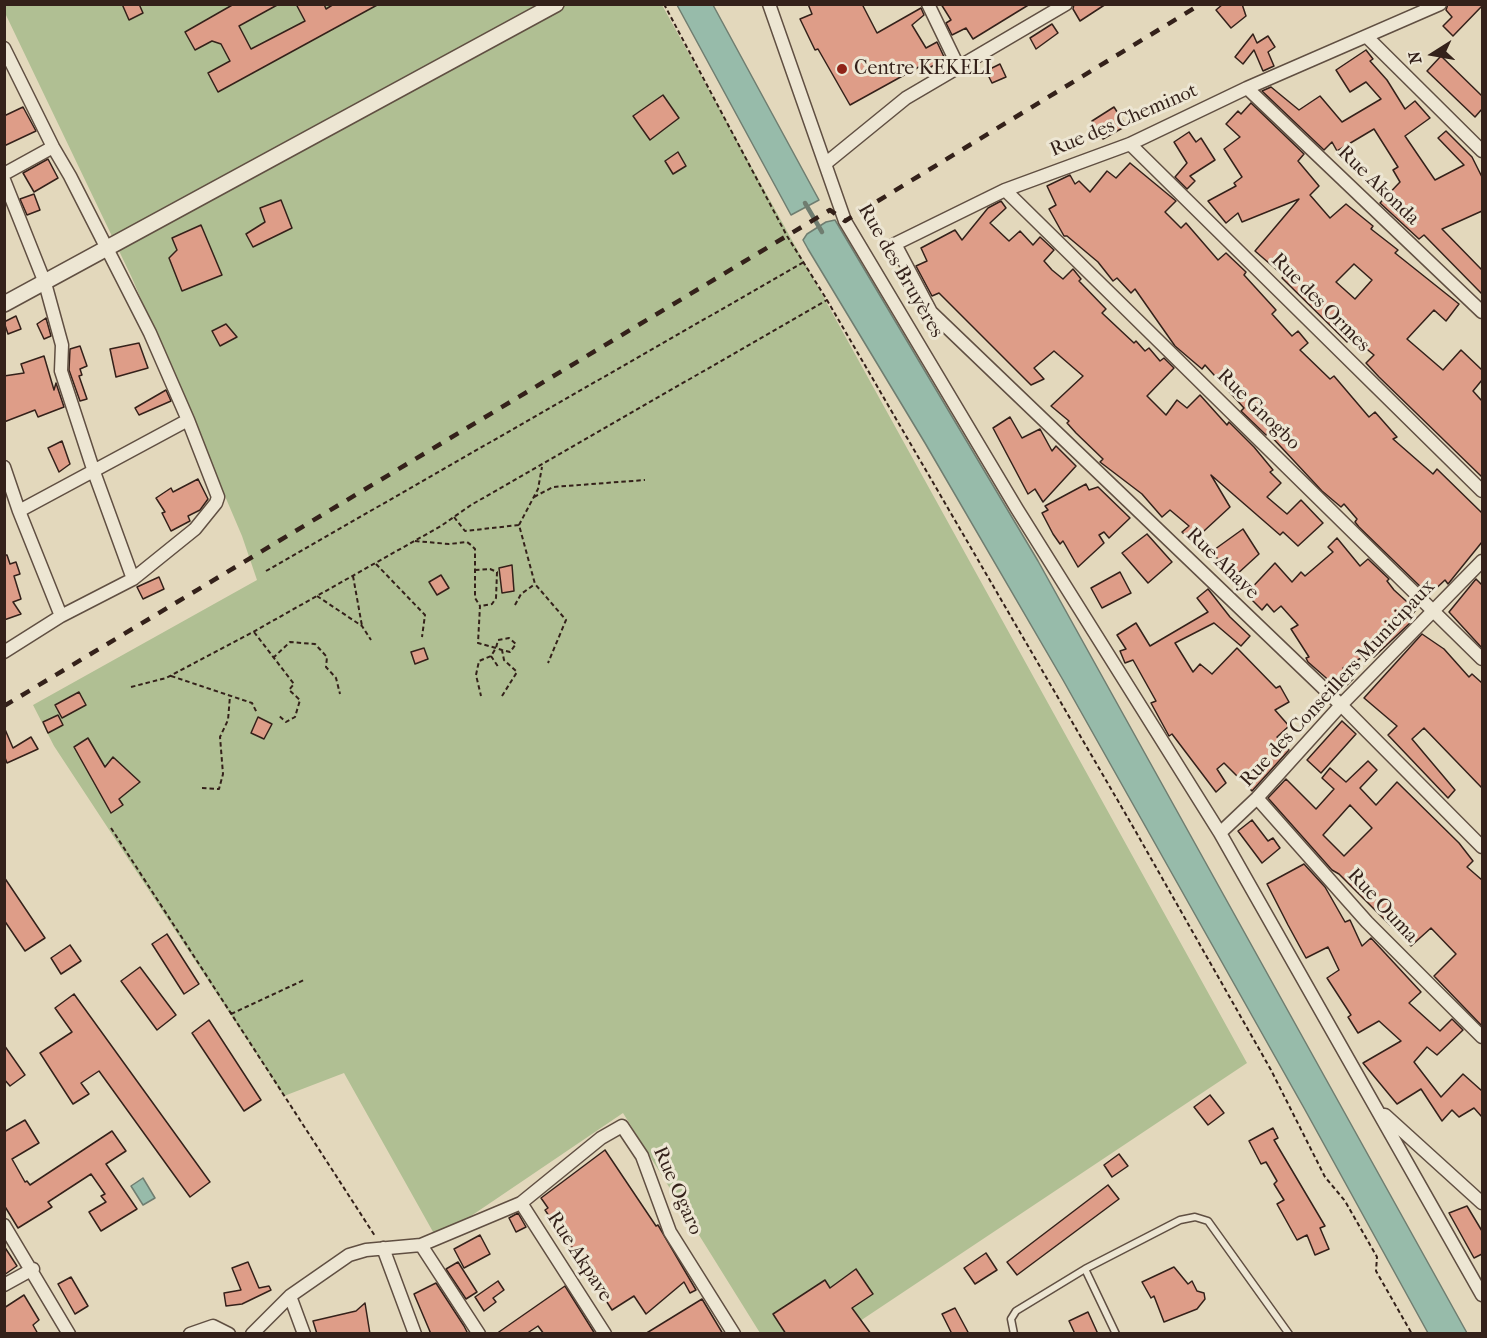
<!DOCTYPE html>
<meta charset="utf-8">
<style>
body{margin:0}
#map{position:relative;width:1487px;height:1338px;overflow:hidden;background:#e3d8bc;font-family:"IM FELL French Canon",serif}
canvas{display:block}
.frame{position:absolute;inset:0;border:6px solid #34211a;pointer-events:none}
.north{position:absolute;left:1403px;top:24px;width:60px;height:60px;-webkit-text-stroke:4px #ede6d3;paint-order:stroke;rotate:259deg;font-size:16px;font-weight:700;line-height:24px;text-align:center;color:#34211a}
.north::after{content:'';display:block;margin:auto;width:21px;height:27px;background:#34211a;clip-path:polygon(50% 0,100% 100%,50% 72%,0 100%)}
</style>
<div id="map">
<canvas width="1487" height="1338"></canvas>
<div class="frame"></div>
<div class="north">N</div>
</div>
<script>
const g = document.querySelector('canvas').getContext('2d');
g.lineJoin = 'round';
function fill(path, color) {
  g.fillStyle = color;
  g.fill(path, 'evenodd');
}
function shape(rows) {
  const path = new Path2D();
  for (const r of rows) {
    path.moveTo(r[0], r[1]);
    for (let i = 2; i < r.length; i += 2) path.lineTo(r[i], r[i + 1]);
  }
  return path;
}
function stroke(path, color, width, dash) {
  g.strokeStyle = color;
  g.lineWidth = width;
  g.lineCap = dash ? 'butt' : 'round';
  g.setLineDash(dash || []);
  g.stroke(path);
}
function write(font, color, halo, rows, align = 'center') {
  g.font = font + ' "IM FELL French Canon",serif';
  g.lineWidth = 6;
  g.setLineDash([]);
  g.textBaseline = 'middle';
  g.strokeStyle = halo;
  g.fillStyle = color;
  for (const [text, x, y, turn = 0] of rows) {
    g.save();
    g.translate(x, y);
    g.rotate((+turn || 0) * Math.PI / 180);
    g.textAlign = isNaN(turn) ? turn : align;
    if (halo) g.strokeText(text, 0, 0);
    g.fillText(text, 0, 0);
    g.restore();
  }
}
fill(shape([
 [5,4,662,5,1247,1063,842,1333,760,1333,623,1113,437,1239,344,1073,284,1096,54,746,33,705,257,580,242,536,132,278,5,13]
]), '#b0bf93');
const water = shape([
 [677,5,713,5,819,200,791,215,677,5],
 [835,220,1038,561,1467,1333,1428,1333,1304,1108,1063,680,925,443,808,249,803,240,807,234,826,222,835,220],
 [143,1178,155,1198,143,1205,131,1186,143,1178]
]);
fill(water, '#97bbaa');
stroke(water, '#6f7d70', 1.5);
stroke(shape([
 [805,203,822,232]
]), '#6f7d70', 4.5);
const building = shape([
 [122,4,139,4,143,13,129,20,122,4],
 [234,4,279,4,239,26,251,49,305,21,296,4,324,4,326,9,334,4,379,4,218,92,208,73,230,61,221,44,212,41,195,50,185,32,234,4],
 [808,4,862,4,877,33,921,8,924,15,912,25,926,48,937,42,945,59,929,68,926,63,850,105,818,49,815,50,800,19,812,14,808,4],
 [941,4,1030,4,973,39,966,28,952,35,946,23,951,20,941,4],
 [1074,4,1106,4,1080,21,1073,9,1074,4],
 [1223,4,1242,4,1246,16,1231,28,1216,10,1223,4],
 [1448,4,1482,4,1482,6,1453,36,1443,26,1452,17,1446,10,1448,4],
 [1052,24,1058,33,1036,49,1030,38,1052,24],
 [1253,34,1257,43,1268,36,1275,47,1268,52,1274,66,1263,71,1254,50,1243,64,1235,57,1253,34],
 [1366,50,1373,59,1370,61,1387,80,1405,109,1415,101,1430,118,1405,136,1435,180,1464,165,1438,138,1446,131,1472,157,1482,177,1482,211,1442,229,1482,270,1482,294,1424,235,1419,239,1380,203,1400,182,1393,170,1398,167,1374,129,1337,151,1332,142,1324,150,1262,91,1271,87,1299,110,1320,96,1342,122,1381,99,1366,82,1350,92,1336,70,1366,50],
 [1441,56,1482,96,1482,109,1475,117,1427,71,1441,56],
 [1000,64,1006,77,992,83,986,71,1000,64],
 [663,95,679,118,650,140,633,116,663,95],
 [1251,103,1304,154,1298,161,1319,186,1310,195,1330,218,1346,204,1373,226,1371,229,1398,250,1395,253,1459,304,1446,321,1434,310,1407,339,1443,370,1461,350,1482,370,1482,380,1473,391,1482,401,1482,477,1379,377,1366,363,1374,355,1352,337,1347,342,1282,278,1284,276,1255,251,1299,199,1242,222,1238,213,1226,223,1208,201,1236,186,1234,183,1242,177,1224,149,1240,137,1226,124,1238,111,1241,114,1251,103],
 [1354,264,1372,280,1355,299,1336,282,1354,264],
 [23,107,36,131,4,146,4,116,23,107],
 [1114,107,1126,126,1103,139,1092,121,1114,107],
 [1189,132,1196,142,1201,138,1215,160,1190,176,1195,181,1187,189,1175,177,1187,163,1174,142,1189,132],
 [678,152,686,166,673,174,665,161,678,152],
 [48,159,58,178,34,192,23,173,48,159],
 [1130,163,1176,201,1165,212,1181,228,1186,223,1218,260,1226,253,1246,272,1244,275,1276,310,1272,314,1292,336,1298,331,1308,343,1300,350,1330,379,1334,376,1369,417,1375,412,1397,437,1393,439,1433,474,1437,469,1482,513,1482,542,1448,584,1445,580,1429,595,1359,527,1355,522,1357,519,1344,504,1341,507,1322,491,1268,433,1266,435,1241,411,1244,408,1205,365,1202,369,1175,346,1135,289,1131,293,1117,278,1113,281,1098,262,1067,236,1064,236,1049,209,1056,205,1047,186,1070,175,1075,184,1079,181,1090,192,1107,171,1116,178,1130,163],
 [34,194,40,210,27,215,20,199,34,194],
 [281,200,292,228,253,247,246,234,265,222,260,208,281,200],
 [1001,201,1006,208,990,223,1009,241,1020,231,1033,245,1040,237,1054,250,1044,261,1052,270,1063,279,1073,269,1081,279,1079,281,1106,309,1102,313,1134,343,1136,341,1145,351,1149,348,1160,361,1164,358,1174,368,1147,396,1166,415,1177,400,1187,408,1200,395,1227,425,1229,422,1254,447,1273,470,1270,472,1281,483,1267,497,1287,514,1301,500,1323,523,1298,546,1283,532,1280,535,1211,475,1230,507,1192,542,1182,532,1189,526,1170,510,1162,517,1142,494,1100,462,1103,459,1076,433,1067,423,1069,421,1051,406,1083,376,1054,351,1034,368,1044,379,1031,385,939,293,932,296,916,266,927,261,921,248,955,230,962,240,988,208,1001,201],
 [201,225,222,275,182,291,169,258,177,250,172,238,201,225],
 [16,316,21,329,8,334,4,322,16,316],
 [46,318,51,336,44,339,37,324,46,318],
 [226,324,237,337,220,346,212,331,226,324],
 [139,343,148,368,116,377,110,349,139,343],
 [80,346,87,366,80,369,82,375,79,376,87,399,80,401,69,370,70,349,80,346],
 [44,356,54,390,56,383,64,407,38,417,35,410,4,422,4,376,24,373,21,364,44,356],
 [166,390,171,401,139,415,135,408,166,390],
 [1010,417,1022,438,1040,429,1052,451,1056,446,1076,466,1043,502,1035,489,1028,494,993,428,1010,417],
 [62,441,70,464,59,472,48,448,62,441],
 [198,479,208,499,200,510,188,516,190,521,171,531,162,513,165,512,156,498,171,488,173,492,198,479],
 [1086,484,1089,490,1098,487,1130,518,1109,538,1104,532,1099,535,1104,543,1078,567,1063,541,1060,544,1053,534,1042,513,1048,510,1045,506,1086,484],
 [1243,529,1259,554,1235,576,1211,552,1243,529],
 [1147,534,1172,562,1148,583,1122,553,1147,534],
 [1337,538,1360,566,1368,559,1389,579,1387,581,1394,590,1416,610,1407,620,1410,623,1374,657,1370,653,1343,668,1353,679,1341,691,1308,662,1306,658,1309,657,1291,629,1298,625,1281,606,1274,612,1267,604,1262,610,1246,594,1275,563,1292,582,1301,572,1305,576,1333,552,1328,547,1337,538],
 [4,555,7,555,10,564,16,562,20,574,14,576,21,599,13,602,21,614,4,620,4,555],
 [512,565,514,591,502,593,499,568,512,565],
 [1120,572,1131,593,1102,608,1091,588,1120,572],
 [441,575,449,588,437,595,429,582,441,575],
 [159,577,164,589,143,599,137,587,159,577],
 [1476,579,1482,585,1482,648,1449,612,1476,579],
 [1208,589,1230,617,1250,636,1241,646,1214,623,1175,643,1193,672,1200,664,1212,674,1237,648,1276,688,1280,686,1289,702,1275,710,1289,726,1277,737,1289,750,1252,791,1224,763,1217,769,1226,783,1216,792,1172,734,1169,736,1151,703,1156,701,1133,660,1125,663,1120,651,1126,649,1117,635,1136,623,1150,646,1208,612,1197,598,1208,589],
 [1422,634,1444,649,1469,677,1472,674,1482,683,1482,788,1424,728,1412,739,1455,790,1448,798,1388,735,1397,726,1364,698,1422,634],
 [424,648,428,659,415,664,411,652,424,648],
 [79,692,86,705,62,718,55,705,79,692],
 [58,715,63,725,48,733,43,722,58,715],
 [258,717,272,724,264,739,251,733,258,717],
 [1342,721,1356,734,1321,773,1307,760,1342,721],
 [4,727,13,748,31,737,38,749,7,763,4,755,4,727],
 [88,738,105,767,113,757,140,782,119,799,123,805,111,813,74,747,88,738],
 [1368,761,1377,770,1360,788,1376,805,1397,782,1459,843,1473,861,1467,867,1482,880,1482,1026,1434,976,1456,954,1431,928,1411,946,1339,874,1332,870,1268,798,1286,779,1316,809,1334,789,1322,778,1330,768,1346,782,1368,761],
 [1350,805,1372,828,1344,856,1323,835,1350,805],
 [1252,820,1268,841,1273,838,1280,848,1262,863,1238,831,1252,820],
 [1304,864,1325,887,1345,922,1350,920,1362,946,1371,938,1421,992,1409,1003,1440,1031,1452,1019,1463,1030,1437,1055,1427,1047,1414,1062,1441,1097,1463,1074,1482,1091,1482,1117,1474,1108,1459,1117,1452,1110,1442,1121,1421,1089,1397,1104,1363,1063,1401,1041,1379,1021,1358,1033,1348,1017,1351,1015,1327,978,1339,970,1328,947,1306,958,1288,925,1267,884,1304,864],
 [4,877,45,938,25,951,4,920,4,877],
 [167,934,199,984,184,994,152,944,167,934],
 [70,945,81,961,61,974,51,958,70,945],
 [140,967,176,1015,157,1030,121,981,140,967],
 [74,994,210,1182,190,1197,99,1071,81,1083,89,1094,73,1104,40,1053,72,1032,55,1008,74,994],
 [209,1020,261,1100,244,1111,192,1033,209,1020],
 [4,1045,25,1075,10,1086,4,1079,4,1045],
 [1210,1095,1224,1113,1208,1125,1194,1107,1210,1095],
 [25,1120,39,1143,12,1159,25,1182,27,1181,30,1185,112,1131,126,1151,106,1164,137,1209,101,1231,89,1212,106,1202,101,1196,105,1194,91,1174,48,1202,52,1207,18,1228,4,1205,4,1132,25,1120],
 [1273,1128,1278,1138,1274,1140,1325,1226,1320,1228,1329,1249,1315,1255,1307,1235,1297,1240,1277,1204,1284,1200,1274,1184,1277,1181,1266,1162,1261,1164,1249,1141,1273,1128],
 [605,1150,656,1226,658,1225,696,1290,690,1293,684,1282,646,1314,634,1296,612,1310,572,1247,570,1248,552,1223,553,1222,545,1210,548,1208,541,1198,605,1150],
 [1119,1154,1128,1166,1112,1177,1104,1165,1119,1154],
 [1108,1185,1119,1199,1017,1275,1007,1262,1108,1185],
 [1467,1206,1482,1231,1482,1254,1474,1258,1449,1213,1467,1206],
 [518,1213,526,1227,516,1232,509,1218,518,1213],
 [480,1235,490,1254,464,1268,454,1249,480,1235],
 [4,1246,17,1266,4,1275,4,1246],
 [986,1253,997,1270,975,1284,964,1268,986,1253],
 [248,1262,259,1288,269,1286,271,1290,242,1304,226,1306,224,1293,241,1290,232,1268,248,1262],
 [458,1262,477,1292,466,1299,446,1269,458,1262],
 [1174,1267,1188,1284,1192,1281,1197,1291,1204,1293,1205,1299,1197,1309,1164,1322,1154,1296,1151,1298,1142,1282,1174,1267],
 [856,1269,873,1294,852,1308,871,1334,786,1334,773,1314,825,1280,830,1288,856,1269],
 [71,1277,88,1306,75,1314,58,1284,71,1277],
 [498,1281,504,1290,493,1298,496,1302,484,1311,475,1297,498,1281],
 [436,1283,464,1326,468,1334,431,1334,414,1294,436,1283],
 [565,1286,595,1334,544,1334,538,1326,526,1334,496,1334,565,1286],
 [24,1295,39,1320,33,1325,38,1334,4,1334,4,1308,24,1295],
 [702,1299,723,1334,645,1334,702,1299],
 [365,1303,370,1334,317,1334,313,1321,356,1311,365,1303],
 [955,1308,969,1334,952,1334,942,1314,955,1308],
 [1088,1312,1098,1334,1075,1334,1069,1321,1088,1312]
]);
fill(building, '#de9d88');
stroke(building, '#34211a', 1.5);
const service = shape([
 [1085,1269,1116,1334],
 [1014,1334,1011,1319,1016,1311,1085,1269,1180,1220,1195,1217,1208,1221,1289,1334]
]);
const minor = shape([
 [769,4,845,221,1017,509,1220,833,1482,1295],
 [928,4,959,68],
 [1440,4,1247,88,1130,144,1005,190,895,244,931,312,1341,705,1482,847],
 [1368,38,1482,151],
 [4,48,53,147,70,176,150,333,188,420,218,497,216,503,195,529,133,579,61,616,4,652],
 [1247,88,1482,312],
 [1130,144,1482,491],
 [825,164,906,98,1066,4],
 [4,174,53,147],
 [4,180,45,283,62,345,61,371,94,472,133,579],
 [1005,190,1482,659],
 [4,467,19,511,61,616],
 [19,511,188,420],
 [1257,798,1367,922,1482,1037],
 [1220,833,1257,798,1341,705,1482,561],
 [1385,1115,1482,1203],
 [521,1203,605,1334],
 [4,1225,69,1334],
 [421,1245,479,1334],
 [383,1248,415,1334],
 [4,1285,33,1269],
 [290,1296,304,1334],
 [190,1334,213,1326,229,1334],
 [252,1334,290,1296,349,1255,366,1250,421,1245,521,1203,601,1138,622,1126,642,1156,670,1232,734,1334]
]);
const tertiary = shape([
 [4,304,556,4]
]);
stroke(service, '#604f42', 9);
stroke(minor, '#604f42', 15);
stroke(tertiary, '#604f42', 18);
stroke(shape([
 [664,4,787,236,827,300,1132,825,1271,1070,1325,1177,1345,1201,1377,1257,1376,1271,1412,1334],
 [534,497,553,487,645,480],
 [454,517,465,531,519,525,535,584,566,620,548,663],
 [519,525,538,489,542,467],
 [415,541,449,544,467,542,471,545,475,549,475,598,480,606,478,643,496,648,502,650,510,652,516,644,509,638,498,640,496,648,491,656,479,661,476,675,481,696],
 [376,564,425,615,422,637],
 [475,570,490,569,497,572,496,598,492,604,481,606],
 [266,571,804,262],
 [353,576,362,626],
 [317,596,362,626,371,640],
 [515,605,521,594,535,584],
 [254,632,294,684,289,690,300,700,295,717,286,722,278,715],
 [491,656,499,668],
 [273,658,290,642,315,644,327,657,326,667,336,678,340,694],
 [171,676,252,703,257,713],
 [131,687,166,678,253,632,441,526,471,505,827,300],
 [502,696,517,672,504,660,502,650],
 [202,788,219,789,223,774,220,737,228,720,230,696],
 [111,828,375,1236],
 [231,1014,304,980]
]), '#34211a', 2, [4.5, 3]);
stroke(service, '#ede6d3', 6);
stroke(minor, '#ede6d3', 12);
stroke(tertiary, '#ede6d3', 15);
stroke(shape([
 [4,706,830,210,845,221,1201,4]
]), '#34211a', 4.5, [10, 10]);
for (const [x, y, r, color] of [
 [842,69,6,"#8f2418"]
]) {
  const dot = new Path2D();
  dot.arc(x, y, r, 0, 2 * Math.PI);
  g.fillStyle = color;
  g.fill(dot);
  stroke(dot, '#ede6d3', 2);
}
write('20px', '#34211a', '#ede6d3', [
 ["Centre KEKELI",854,69]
], 'left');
write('20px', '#34211a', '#ede6d3', [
 ["Rue des Cheminot",1124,121,-23],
 ["Rue Akonda",1378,186,44],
 ["Rue des Bruyères",900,271,60],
 ["Rue des Ormes",1320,303,45],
 ["Rue Gnogbo",1258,410,44],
 ["Rue Ahaye",1222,564,44],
 ["Rue des Conseillers Municipaux",1338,684,-47],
 ["Rue Ouma",1382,906,47],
 ["Rue Ogaro",677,1191,66],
 ["Rue Akpave",579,1257,57]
]);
</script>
